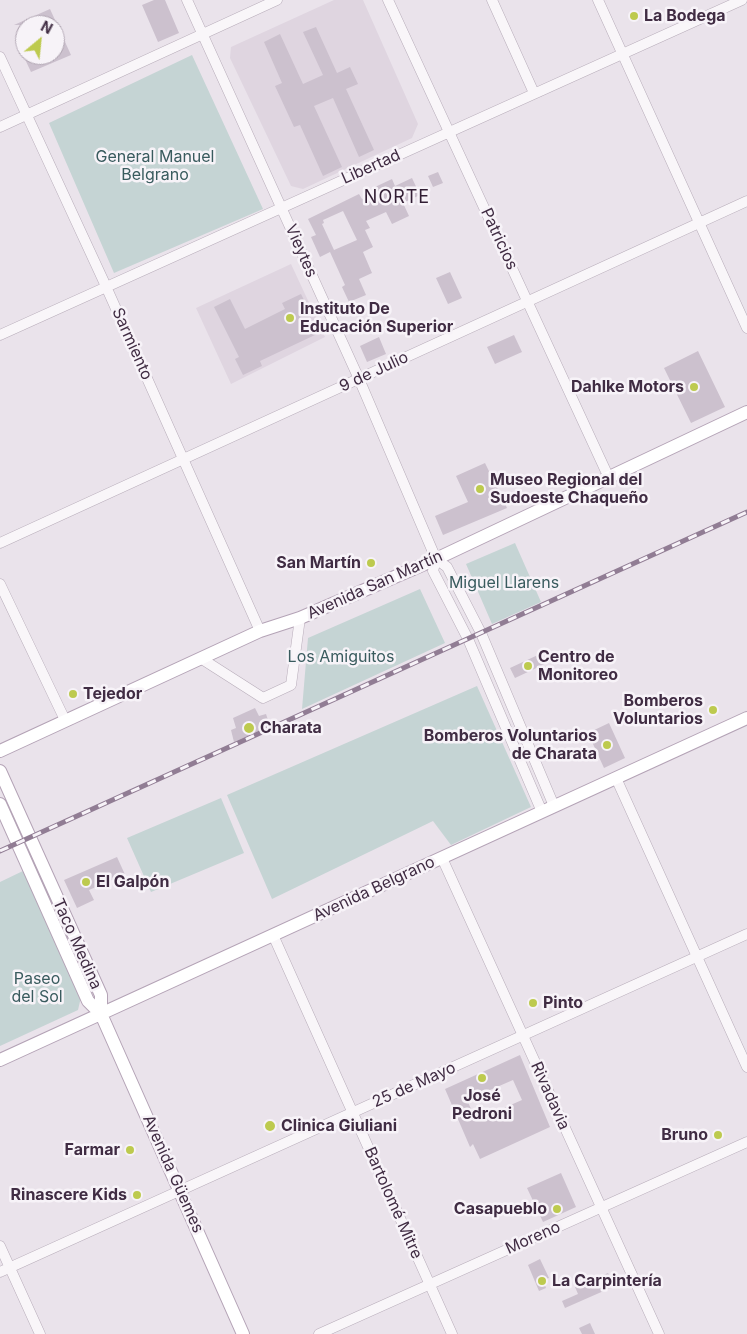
<!DOCTYPE html>
<meta charset="utf-8">
<style>
body{margin:0}
#map{position:relative;width:747px;height:1334px;overflow:hidden;background:#eae3eb;font-family:Inter,sans-serif}
canvas{display:block}
.north{position:absolute;left:15px;top:15px;width:50px;height:50px;box-sizing:border-box;background:#f7f3f8;border:1px solid #aea3b0;border-radius:50%;rotate:28deg;font-size:14px;font-weight:700;line-height:20px;text-align:center;color:#402c43}
.north::after{content:'';display:block;margin:auto;width:18px;height:22px;background:#bdca4e;clip-path:polygon(50% 0,100% 100%,50% 72%,0 100%)}
</style>
<div id="map">
<canvas width="747" height="1334"></canvas>
<div class="north">N</div>
</div>
<script>
const g = document.querySelector('canvas').getContext('2d');
g.lineJoin = 'round';
function fill(path, color) {
  g.fillStyle = color;
  g.fill(path, 'evenodd');
}
function shape(rows) {
  const path = new Path2D();
  for (const r of rows) {
    path.moveTo(r[0], r[1]);
    for (let i = 2; i < r.length; i += 2) path.lineTo(r[i], r[i + 1]);
  }
  return path;
}
function stroke(path, color, width, dash) {
  g.strokeStyle = color;
  g.lineWidth = width;
  g.lineCap = dash ? 'butt' : 'round';
  g.setLineDash(dash || []);
  g.stroke(path);
}
function write(font, color, halo, rows, align = 'center') {
  g.font = font + ' Inter,sans-serif';
  g.lineWidth = 5;
  g.setLineDash([]);
  g.textBaseline = 'middle';
  g.strokeStyle = halo;
  g.fillStyle = color;
  for (const [text, x, y, turn = 0] of rows) {
    g.save();
    g.translate(x, y);
    g.rotate((+turn || 0) * Math.PI / 180);
    g.textAlign = isNaN(turn) ? turn : align;
    if (halo) g.strokeText(text, 0, 0);
    g.fillText(text, 0, 0);
    g.restore();
  }
}
fill(shape([
 [334,0,363,0,418,124,412,138,303,189,291,186,230,58,231,47],
 [291,264,325,337,231,384,196,308]
]), '#dfd5e0');
fill(shape([
 [192,55,263,209,114,273,49,123],
 [515,543,541,602,492,624,466,564],
 [420,589,445,643,302,709,308,638],
 [477,686,531,807,451,845,433,821,272,899,227,795],
 [221,798,244,853,151,892,127,838],
 [25,870,81,997,78,1010,0,1046,0,882]
]), '#c5d4d4');
fill(shape([
 [154,0,165,0,179,33,158,42,142,5],
 [50,9,71,55,31,72,23,55,55,55,55,25,14,25],
 [316,27,337,73,350,67,358,84,346,89,374,150,359,157,333,98,314,106,342,167,323,176,300,125,294,127,275,86,282,83,264,42,280,34,303,84,323,75,303,32],
 [438,172,443,183,433,187,428,176],
 [412,178,420,195,403,203,409,216,392,224,386,212,366,221,370,228,365,230,373,247,363,252,372,273,359,279,366,295,349,302,342,287,345,285,330,252,320,257,311,237,316,235,308,219,359,194,362,199,377,192,375,187,392,179,395,186],
 [343,211,357,240,334,250,322,224,324,223,323,220],
 [450,272,462,298,448,304,436,278],
 [301,294,310,312,307,314,317,334,260,361,262,366,243,375,235,359,239,357,214,307,230,299,245,329,285,309,282,303],
 [514,335,522,352,495,364,487,347],
 [379,337,386,354,367,362,360,346],
 [698,351,725,407,691,423,664,368],
 [485,463,507,508,443,535,435,516,468,502,456,476],
 [540,654,545,664,515,678,510,668],
 [255,708,259,716,266,714,270,726,234,742,231,730,236,728,233,718],
 [609,723,625,758,604,768,588,733],
 [117,857,127,879,116,884,114,879,89,890,94,900,77,908,64,880],
 [520,1055,550,1127,480,1159,473,1144,470,1147,445,1089],
 [513,1080,522,1100,476,1120,467,1100],
 [561,1173,576,1207,543,1222,527,1188],
 [540,1259,549,1278,543,1280,546,1288,539,1291,528,1265],
 [608,1273,615,1286,565,1308,562,1301,578,1294,575,1287],
 [590,1323,595,1334,582,1334,579,1328]
]), '#ccc1ce');
const minor = shape([
 [187,0,359,379,436,559],
 [388,0,609,478],
 [492,0,534,93],
 [598,0,747,328],
 [0,57,104,282,260,631],
 [0,127,277,0],
 [0,335,742,0],
 [0,543,747,201],
 [436,559,433,571,468,639,542,812],
 [436,559,447,567,481,633,554,806],
 [0,584,65,720],
 [202,659,263,698,291,685,300,618],
 [616,778,747,1067],
 [442,858,659,1334],
 [273,935,452,1334],
 [0,1246,40,1334],
 [0,1272,747,934],
 [319,1334,747,1142]
]);
const major = shape([
 [0,751,260,631,300,618,436,559,747,412],
 [0,771,101,995,101,1014],
 [0,804,88,1001,101,1014,243,1334],
 [0,1060,747,718]
]);
stroke(minor, '#b7acb9', 11);
stroke(major, '#b4a3b6', 14);
stroke(minor, '#f9f6f9', 10);
stroke(major, '#fff', 12);
const rail = shape([
 [0,851,747,512]
]);
stroke(rail, '#917d94', 5);
stroke(rail, '#f7f3f8', 3, [9]);
for (const [x, y, r, color] of [
 [634,16,5,"#bdca4e"],
 [290,318,5,"#bdca4e"],
 [694,387,5,"#bdca4e"],
 [480,489,5,"#bdca4e"],
 [371,563,5,"#bdca4e"],
 [528,666,5,"#bdca4e"],
 [73,694,5,"#bdca4e"],
 [713,710,5,"#bdca4e"],
 [249,728,6,"#bdca4e"],
 [607,745,5,"#bdca4e"],
 [86,882,5,"#bdca4e"],
 [533,1003,5,"#bdca4e"],
 [482,1078,5,"#bdca4e"],
 [270,1126,6,"#bdca4e"],
 [718,1135,5,"#bdca4e"],
 [130,1150,5,"#bdca4e"],
 [137,1195,5,"#bdca4e"],
 [557,1209,5,"#bdca4e"],
 [542,1281,5,"#bdca4e"]
]) {
  const dot = new Path2D();
  dot.arc(x, y, r, 0, 2 * Math.PI);
  g.fillStyle = color;
  g.fill(dot);
  stroke(dot, '#f7f3f8', 2);
}
write('bold 16px', '#402c43', '#f7f3f8', [
 ["La Bodega",644,16],
 ["Instituto De",300,309],
 ["Educación Superior",300,327],
 ["Dahlke Motors",684,387,"right"],
 ["Museo Regional del",490,480],
 ["Sudoeste Chaqueño",490,498],
 ["San Martín",361,563,"right"],
 ["Centro de",538,657],
 ["Monitoreo",538,675],
 ["Tejedor",83,694],
 ["Bomberos",703,701,"right"],
 ["Voluntarios",703,719,"right"],
 ["Charata",260,728],
 ["Bomberos Voluntarios",597,736,"right"],
 ["de Charata",597,754,"right"],
 ["El Galpón",96,882],
 ["Pinto",543,1003],
 ["José",482,1096,"center"],
 ["Pedroni",482,1114,"center"],
 ["Clinica Giuliani",281,1126],
 ["Bruno",708,1135,"right"],
 ["Farmar",120,1150,"right"],
 ["Rinascere Kids",127,1195,"right"],
 ["Casapueblo",547,1209,"right"],
 ["La Carpintería",552,1281]
], 'left');
write('16px', '#395b5e', '#f7f3f8', [
 ["General Manuel",155,157],
 ["Belgrano",155,175],
 ["Miguel Llarens",504,583],
 ["Los Amiguitos",341,657],
 ["Paseo",37,979],
 ["del Sol",37,997]
]);
write('16px', '#402c43', '#f7f3f8', [
 ["Libertad",371,167,-24],
 ["Patricios",499,239,65],
 ["Vieytes",301,251,66],
 ["Sarmiento",132,344,66],
 ["9 de Julio",374,372,-25],
 ["Avenida San Martín",375,585,-24],
 ["Avenida Belgrano",374,889,-25],
 ["Taco Medina",77,944,66],
 ["25 de Mayo",414,1085,-24],
 ["Rivadavia",550,1096,66],
 ["Avenida Güemes",173,1174,66],
 ["Bartolomé Mitre",393,1203,66],
 ["Moreno",533,1238,-24]
]);
g.letterSpacing = '1px';
write('18px', '#321e34', '#f7f3f8', [
 ["NORTE",397,198]
]);
g.letterSpacing = '0px';
</script>
